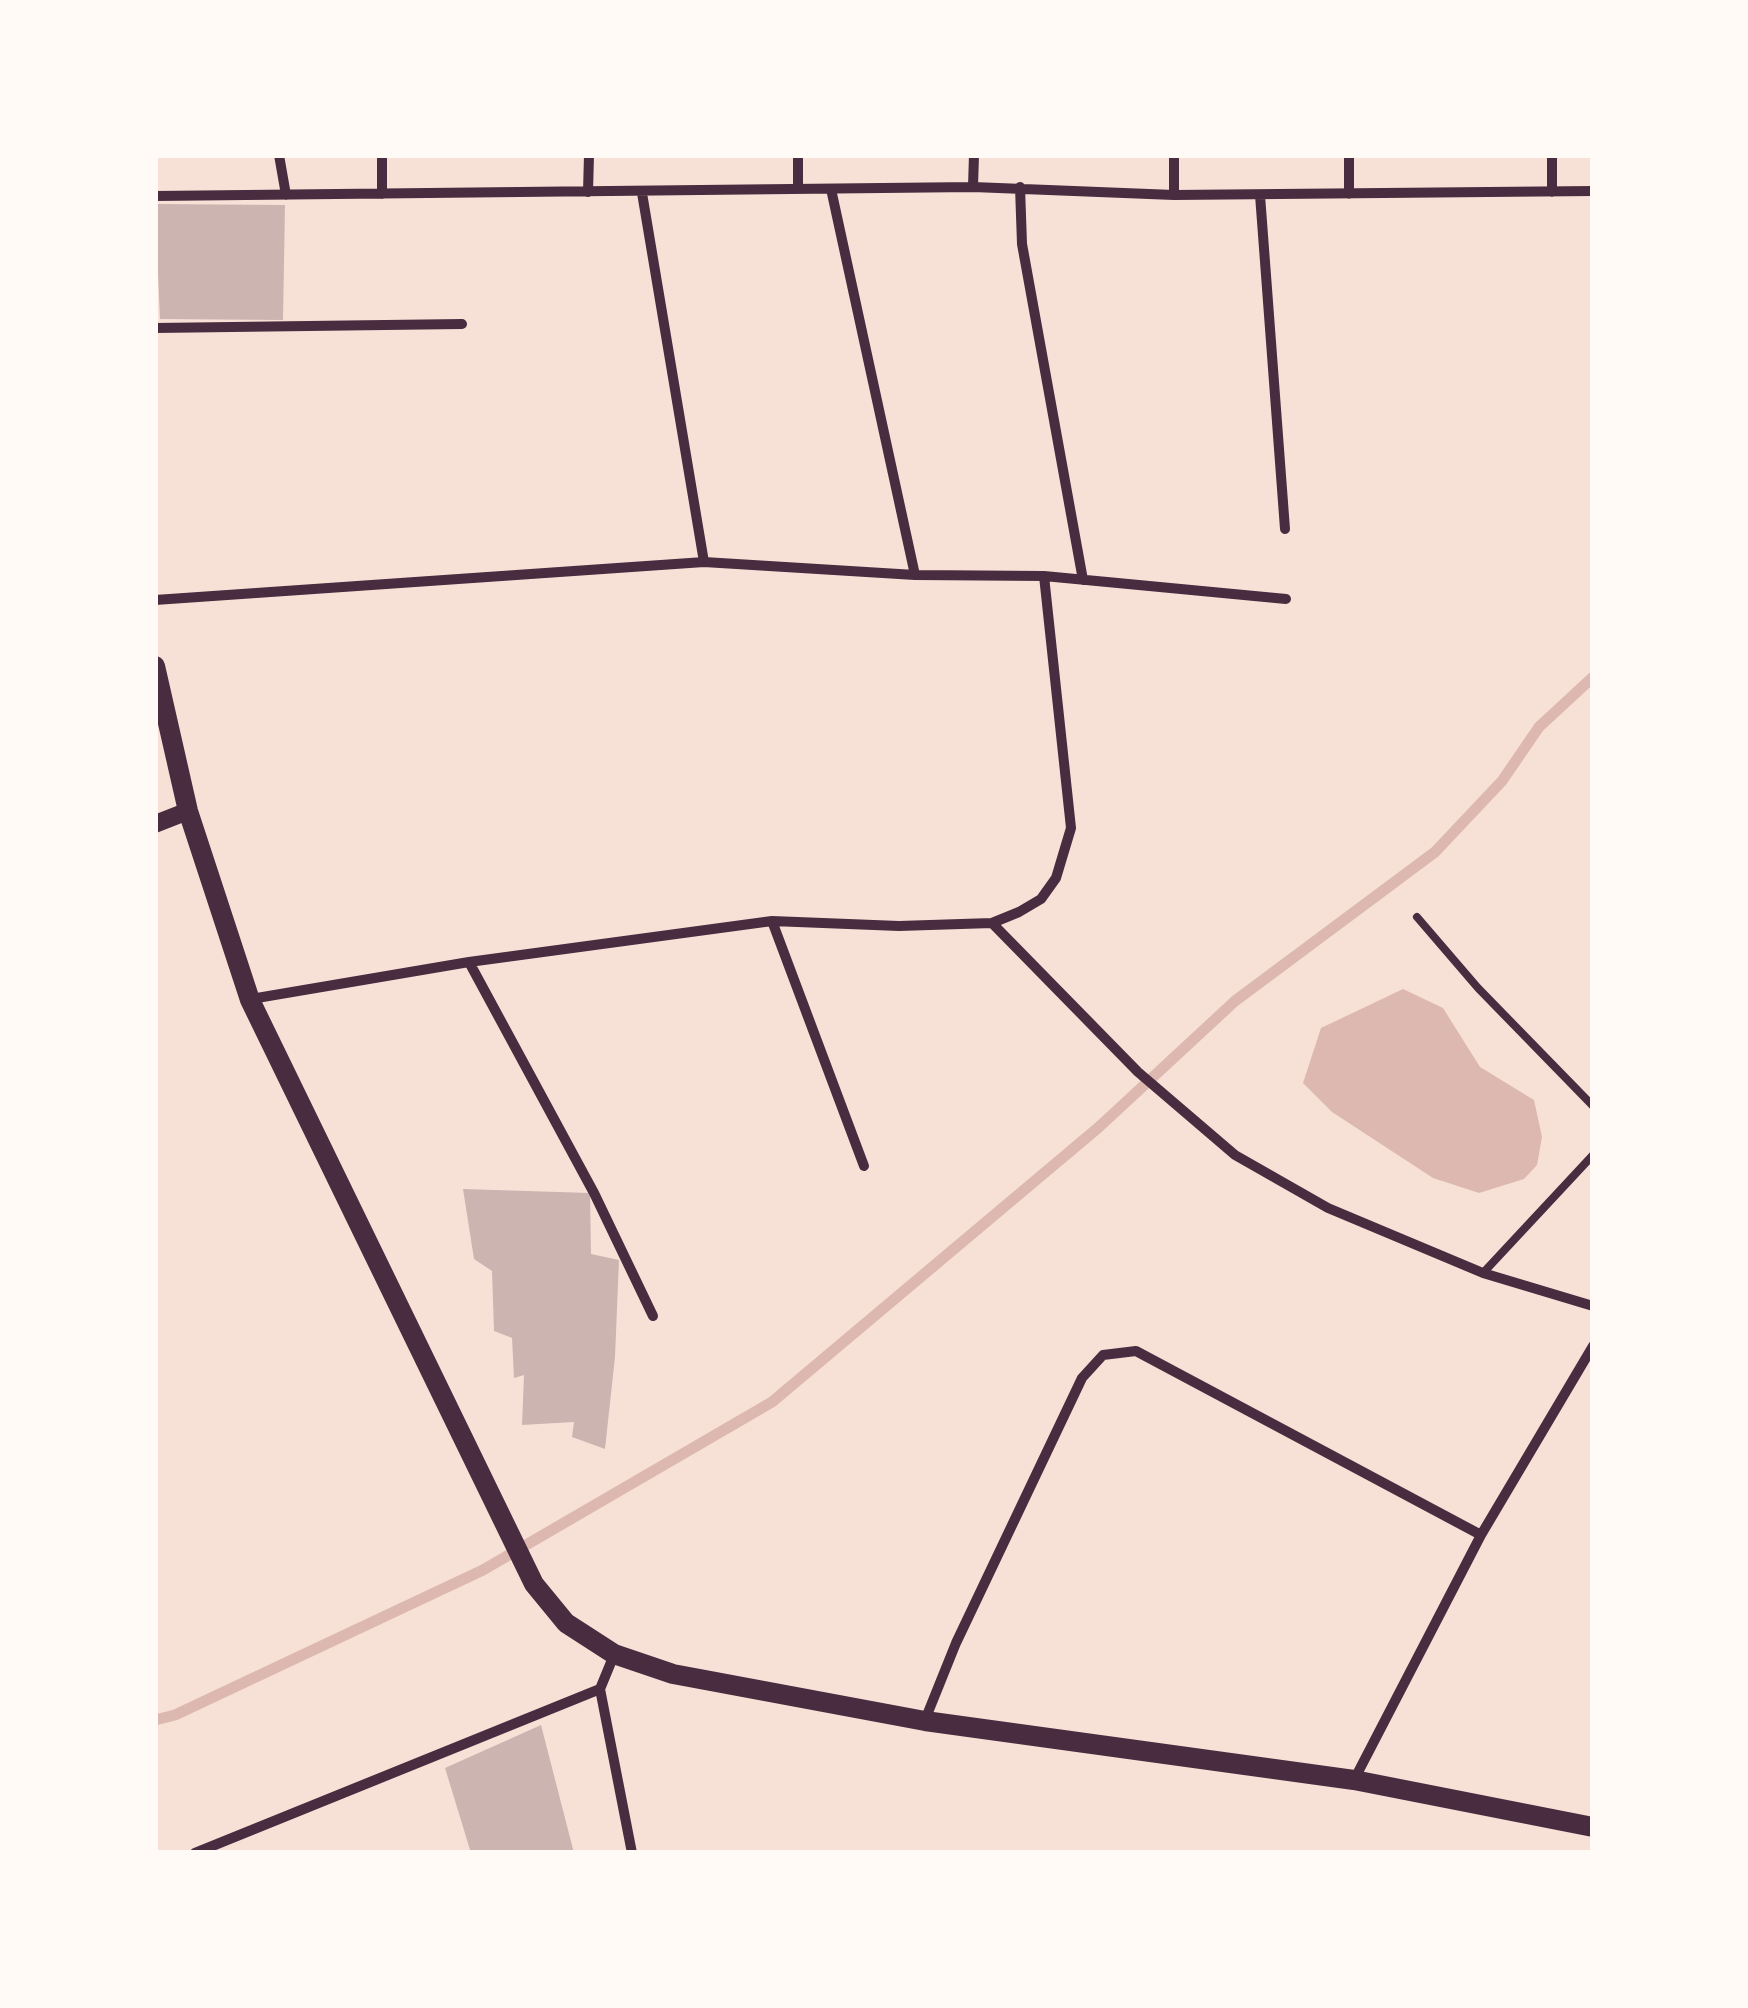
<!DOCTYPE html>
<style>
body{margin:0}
#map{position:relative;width:1748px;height:2008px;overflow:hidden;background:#f7e1d7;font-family:Literata,serif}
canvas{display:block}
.frame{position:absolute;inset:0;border:158px solid #fffaf5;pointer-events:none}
</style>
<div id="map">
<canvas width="1748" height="2008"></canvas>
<div class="frame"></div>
</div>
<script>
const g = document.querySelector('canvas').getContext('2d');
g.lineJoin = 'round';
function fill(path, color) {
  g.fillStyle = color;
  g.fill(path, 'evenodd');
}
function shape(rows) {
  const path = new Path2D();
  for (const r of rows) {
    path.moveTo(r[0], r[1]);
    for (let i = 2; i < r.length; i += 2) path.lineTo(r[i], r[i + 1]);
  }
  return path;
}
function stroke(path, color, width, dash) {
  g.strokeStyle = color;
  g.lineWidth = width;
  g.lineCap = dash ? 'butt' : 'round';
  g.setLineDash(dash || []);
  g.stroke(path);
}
fill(shape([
 [1403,989,1443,1008,1480,1067,1534,1100,1542,1137,1537,1165,1524,1179,1479,1193,1433,1178,1332,1112,1303,1083,1321,1028]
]), '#dcb8b0');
stroke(shape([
 [155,1720,175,1715,483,1570,772,1402,1099,1127,1235,1001,1435,852,1502,781,1539,727,1593,677]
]), '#dcb8b0', 11);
fill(shape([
 [155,204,285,205,283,320,160,319],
 [463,1189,590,1193,591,1254,619,1260,615,1357,605,1449,572,1437,574,1422,522,1425,524,1375,514,1378,512,1338,494,1331,492,1271,474,1259],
 [541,1725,574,1853,471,1853,445,1768]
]), '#ccb4b1');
stroke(shape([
 [1417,917,1478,988,1593,1106],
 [1483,1273,1593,1155]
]), '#4a2c40', 8);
stroke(shape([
 [279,155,286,195],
 [382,155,382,194],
 [1174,155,1174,195],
 [1552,155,1552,192],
 [973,187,974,155],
 [1020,187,1022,244,1083,580],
 [798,188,798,155],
 [831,189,915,575],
 [588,192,589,155],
 [642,193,704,562],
 [1349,194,1349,155],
 [1260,195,1285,529],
 [155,196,973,187,1174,195,1593,191],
 [155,328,462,324],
 [155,600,704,562,915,575,1044,576,1286,599],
 [772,921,864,1166],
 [992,923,1138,1072,1235,1155,1328,1208,1483,1273,1593,1306],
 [469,962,594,1193,653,1316],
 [251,999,469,962,772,921,899,926,992,923,1019,912,1041,899,1056,878,1071,828,1044,576],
 [614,1655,600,1689,632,1853],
 [925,1720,956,1643,1082,1378,1103,1355,1136,1351,1481,1535],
 [1354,1780,1481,1535,1593,1346],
 [195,1853,600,1689]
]), '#4a2c40', 10);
stroke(shape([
 [155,824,188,811]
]), '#4a2c40', 18);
stroke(shape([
 [155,666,188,811,250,1000,534,1584,566,1623,614,1654,673,1674,925,1721,1354,1780,1593,1827]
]), '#4a2c40', 20);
</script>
